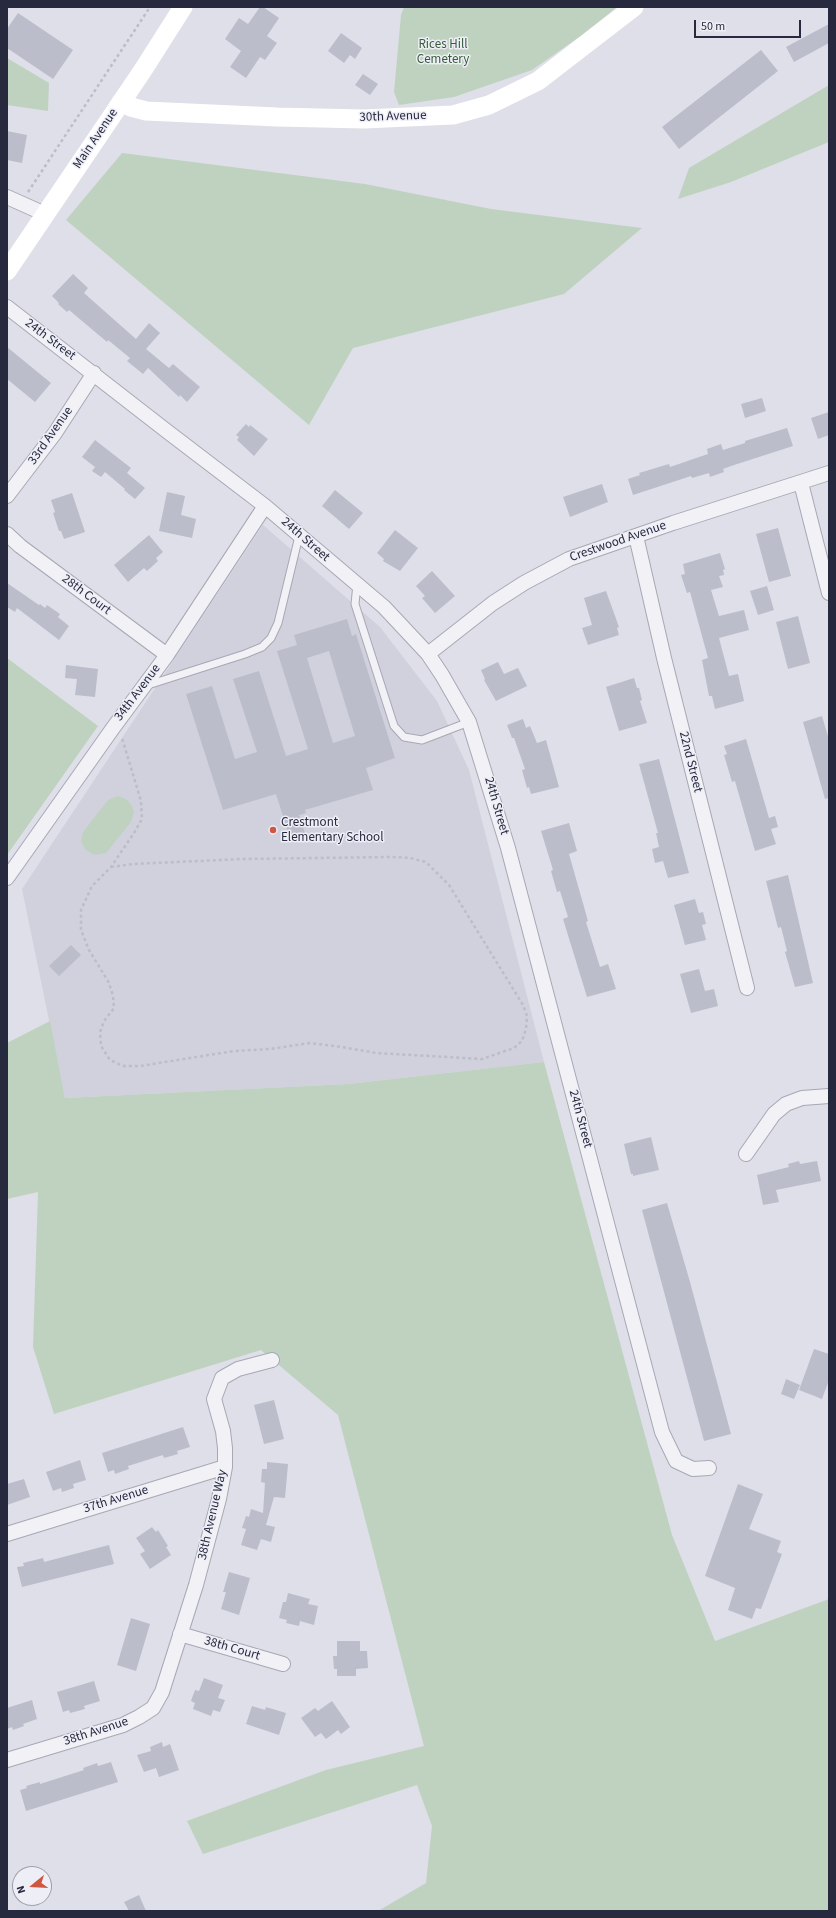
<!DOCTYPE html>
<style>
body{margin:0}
#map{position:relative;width:836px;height:1918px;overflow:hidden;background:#dedfe8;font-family:"Source Sans 3",sans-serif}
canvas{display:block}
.frame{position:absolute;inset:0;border:8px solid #27293f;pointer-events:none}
.north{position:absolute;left:12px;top:1866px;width:40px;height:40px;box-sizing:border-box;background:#eeeff6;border:1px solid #9ea0ad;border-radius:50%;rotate:252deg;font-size:11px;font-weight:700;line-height:16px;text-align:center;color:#27293f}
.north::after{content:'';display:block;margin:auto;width:14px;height:18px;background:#cf5742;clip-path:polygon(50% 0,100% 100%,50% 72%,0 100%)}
.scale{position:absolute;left:694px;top:20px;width:107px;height:18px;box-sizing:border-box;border:2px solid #27293f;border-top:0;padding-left:5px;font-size:12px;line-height:14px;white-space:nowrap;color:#27293f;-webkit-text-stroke:3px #eeeff6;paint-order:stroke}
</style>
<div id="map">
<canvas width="836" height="1918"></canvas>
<div class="frame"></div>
<div class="north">N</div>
<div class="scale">50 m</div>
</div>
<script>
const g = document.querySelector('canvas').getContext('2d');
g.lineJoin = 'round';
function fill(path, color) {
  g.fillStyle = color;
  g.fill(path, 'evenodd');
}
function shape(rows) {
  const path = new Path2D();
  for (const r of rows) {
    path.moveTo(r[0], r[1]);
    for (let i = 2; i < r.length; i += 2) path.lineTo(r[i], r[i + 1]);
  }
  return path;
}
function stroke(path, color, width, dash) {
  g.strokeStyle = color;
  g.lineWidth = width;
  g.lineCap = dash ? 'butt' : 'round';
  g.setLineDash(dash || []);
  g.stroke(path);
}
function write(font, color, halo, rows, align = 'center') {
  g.font = font + ' "Source Sans 3",sans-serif';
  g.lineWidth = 3;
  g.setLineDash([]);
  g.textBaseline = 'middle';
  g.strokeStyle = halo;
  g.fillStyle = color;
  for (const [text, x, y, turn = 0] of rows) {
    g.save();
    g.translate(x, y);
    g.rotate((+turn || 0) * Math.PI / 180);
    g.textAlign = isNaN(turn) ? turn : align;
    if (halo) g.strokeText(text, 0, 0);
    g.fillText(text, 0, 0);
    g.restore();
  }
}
fill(shape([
 [263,525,380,627,437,701,469,770,544,1062,348,1084,65,1098,22,889]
]), '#d0d1dd');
fill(shape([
 [404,7,617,7,582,35,532,70,454,97,399,105,394,92,401,15],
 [7,58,49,83,48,111,7,105],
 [829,85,829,142,731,182,678,199,689,168],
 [122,153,365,184,491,209,642,228,564,294,353,348,309,425,66,220],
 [7,658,98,726,7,855],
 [118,796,126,799,132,806,134,813,131,822,106,853,94,855,85,849,81,841,83,832,108,800],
 [50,1021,65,1098,348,1084,544,1062,672,1535,715,1641,829,1599,829,1911,378,1911,426,1883,432,1826,417,1785,203,1854,187,1821,326,1770,424,1746,338,1415,261,1350,54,1414,33,1347,38,1192,7,1199,7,1043]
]), '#bfd2c0');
fill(shape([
 [260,7,263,7,279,18,267,36,277,43,265,60,260,57,246,78,230,67,241,51,225,39,239,18,248,24],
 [18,13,73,50,53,79,7,48,7,29],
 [829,24,829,43,794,62,786,47],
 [341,33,362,48,355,59,350,55,344,63,328,51],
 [761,50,778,71,679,149,662,127],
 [363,74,378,84,370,95,355,85],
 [7,131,27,135,22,163,7,160],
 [73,274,88,288,84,293,136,339,149,323,160,333,146,349,169,368,173,364,200,387,187,402,180,395,179,397,148,368,143,374,127,361,130,358,108,340,107,342,69,310,67,312,58,304,59,303,52,296],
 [7,347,51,383,35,402,7,379],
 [762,398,766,411,745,418,741,404],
 [829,412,829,435,818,439,811,418],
 [246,424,249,427,250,425,268,439,254,456,237,440,239,437,236,435],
 [787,428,793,446,731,466,723,469,724,472,710,477,709,473,692,478,691,476,633,495,628,479,640,475,639,473,669,464,670,467,708,454,707,449,721,444,723,450,745,443,745,441],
 [95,440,131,468,127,473,145,488,135,499,124,490,125,489,105,472,101,477,92,471,95,467,82,457],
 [602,484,608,502,570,517,563,497],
 [335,490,363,513,349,529,322,506],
 [167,492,185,496,181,515,196,519,192,538,159,531],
 [72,493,85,532,64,539,61,531,59,531,53,513,55,512,51,500],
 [778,528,791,576,769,582,756,534],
 [395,530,418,548,400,571,383,561,384,559,377,553],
 [149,535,163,552,156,558,158,561,147,571,144,568,128,582,114,565],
 [720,553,725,569,723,570,724,575,719,576,723,587,711,590,719,616,744,610,749,630,719,638,729,676,738,674,744,701,715,709,712,696,709,696,702,660,708,658,690,592,687,593,681,575,685,574,683,564],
 [432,571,455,596,435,613,422,598,425,596,416,586],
 [7,583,39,605,40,604,45,608,47,605,60,614,58,617,69,626,59,640,17,608,15,612,7,607],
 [767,586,774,610,758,615,750,591],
 [606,591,619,627,617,628,619,635,588,645,582,628,592,625,584,598],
 [798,616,810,663,788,669,776,622],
 [347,619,352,636,356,634,395,758,366,768,373,790,305,810,306,813,299,815,306,836,291,841,276,794,223,810,186,694,212,686,235,759,257,752,233,679,259,671,286,756,308,749,277,651,297,645,294,635],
 [329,651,355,736,333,743,307,658],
 [498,662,504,674,518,668,527,686,496,701,484,680,485,679,481,670],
 [66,665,98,669,95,697,75,695,77,679,65,678],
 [634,678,637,688,639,688,642,700,640,701,647,723,619,731,606,687],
 [822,716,829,740,829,798,825,799,803,722],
 [523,719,526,728,530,726,537,743,546,740,559,787,531,794,529,787,527,788,522,770,525,769,514,738,512,738,507,725],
 [746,739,769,818,775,816,778,827,771,829,776,844,755,851,735,781,732,782,724,755,727,754,724,746],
 [659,759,689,873,668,878,663,861,655,863,652,849,659,847,656,833,658,833,639,764],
 [569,823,577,851,569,854,588,921,586,922,600,967,608,964,616,989,587,997,563,919,568,917,560,891,557,892,551,871,553,870,541,831],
 [788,875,813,983,795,987,785,952,787,951,781,927,778,928,766,881],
 [695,899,699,913,703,912,706,924,702,925,706,940,685,945,674,905],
 [71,945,81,955,59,976,49,966],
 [699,969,705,991,714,989,718,1006,691,1013,680,974],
 [651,1137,659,1170,633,1176,633,1174,631,1174,624,1144],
 [799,1161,800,1164,817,1161,821,1181,776,1190,779,1202,763,1205,757,1175,789,1167,788,1164],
 [667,1203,690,1282,731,1434,704,1441,642,1210],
 [814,1349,829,1354,829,1380,822,1399,799,1390],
 [786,1379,800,1385,794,1399,781,1394],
 [274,1400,284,1439,264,1444,254,1405],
 [183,1427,190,1447,177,1451,178,1454,164,1458,163,1455,128,1466,129,1469,115,1474,114,1470,108,1472,102,1453],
 [80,1460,86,1480,73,1484,74,1488,62,1492,61,1488,53,1491,46,1472],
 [267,1462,288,1464,285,1498,274,1497,266,1525,275,1527,271,1542,261,1539,257,1550,241,1545,246,1529,242,1528,246,1516,249,1517,251,1509,263,1513,265,1483,261,1482,262,1469,267,1469],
 [24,1479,30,1497,7,1505,7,1484],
 [738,1484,763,1494,749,1529,781,1541,777,1552,782,1554,777,1567,761,1609,756,1608,752,1619,728,1610,735,1588,705,1576],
 [152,1527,156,1532,158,1530,168,1546,166,1547,171,1555,150,1569,140,1554,145,1551,136,1538],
 [109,1545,114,1564,22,1587,17,1567,24,1566,23,1563,43,1558,44,1562],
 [229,1572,250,1578,239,1615,221,1609,226,1592,223,1592],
 [288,1593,310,1599,308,1604,318,1606,314,1625,300,1621,299,1626,286,1623,287,1620,279,1618,283,1602,286,1602],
 [131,1618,150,1624,136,1671,117,1665],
 [337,1641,360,1641,360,1651,367,1651,368,1668,356,1669,356,1676,337,1676,337,1669,334,1669,333,1656,337,1656],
 [204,1678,223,1685,218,1698,225,1700,220,1712,213,1710,211,1716,193,1709,195,1703,191,1701,195,1690,199,1691],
 [94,1681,100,1701,84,1706,85,1709,70,1713,69,1710,63,1712,57,1692],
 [32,1700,37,1719,23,1724,24,1726,13,1730,12,1727,7,1729,7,1708],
 [332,1701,350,1727,341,1734,338,1730,326,1739,321,1733,315,1737,301,1718,315,1708,318,1711],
 [252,1706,265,1710,266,1707,286,1713,279,1735,246,1724],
 [162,1742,163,1747,170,1744,179,1770,159,1777,156,1768,144,1772,137,1755,151,1751,150,1747],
 [111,1762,118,1782,26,1811,20,1790,27,1788,26,1786,40,1782,40,1784,84,1770,83,1768,97,1763,98,1766],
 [139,1895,146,1911,129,1911,124,1902]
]), '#bcbdcb');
const lane = shape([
 [357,584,355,604,394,726,404,737,422,740,469,722],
 [148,685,245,654,262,647,271,638,278,623,299,536]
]);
const street = shape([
 [7,197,45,214],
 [7,307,168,432,265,506,384,607,428,654,442,675,469,722,508,848,662,1432,676,1461,693,1469,709,1468],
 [801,483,829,593],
 [7,496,55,433,94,373],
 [7,534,20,546,167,655],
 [636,536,664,658,747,988],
 [428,654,493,603,524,583,569,559,673,523,829,473],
 [7,878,113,728,167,655,265,506],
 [746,1154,774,1114,786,1104,802,1098,829,1096],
 [7,1534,225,1467],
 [180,1634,283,1664],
 [7,1760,123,1725,139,1717,153,1708,162,1692,196,1585,219,1499,225,1467,225,1448,223,1431,214,1399,222,1378,238,1369,272,1360]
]);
stroke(lane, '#a7a8b5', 9);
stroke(street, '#a7a8b5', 16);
stroke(shape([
 [28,192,150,7],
 [111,867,133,864,242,859,392,857,410,858,426,862,449,885,523,1005,527,1016,526,1029,522,1041,514,1048,482,1059,376,1053,342,1047,310,1043,270,1049,234,1051,140,1066,123,1066,110,1060,101,1046,100,1032,104,1021,114,1008,113,996,109,983,89,950,81,930,81,910,92,886,111,867,134,833,142,819,141,801,122,738]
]), '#bcbdc6', 2.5, [3, 3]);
stroke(lane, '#f1f1f6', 7);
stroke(street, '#f1f1f6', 14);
stroke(shape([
 [121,102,131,107,146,111,277,117,364,119,453,115,489,105,538,81,634,7],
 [7,271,143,70,183,7]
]), '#fff', 19);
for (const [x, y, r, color] of [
 [273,830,4,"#cf5742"]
]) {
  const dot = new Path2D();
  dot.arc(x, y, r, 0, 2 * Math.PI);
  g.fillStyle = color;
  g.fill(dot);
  stroke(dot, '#eeeff6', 1.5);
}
write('13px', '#355b39', '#eeeff6', [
 ["Rices Hill",443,45],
 ["Cemetery",443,60]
]);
write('13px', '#27293f', '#eeeff6', [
 ["30th Avenue",393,117,-2],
 ["Main Avenue",96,139,-56],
 ["24th Street",50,340,37],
 ["33rd Avenue",51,436,-55],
 ["24th Street",305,540,41],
 ["Crestwood Avenue",618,542,-19],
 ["28th Court",86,595,37],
 ["34th Avenue",138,693,-53],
 ["22nd Street",690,762,76],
 ["24th Street",496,806,74],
 ["24th Street",580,1119,75],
 ["37th Avenue",116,1500,-17],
 ["38th Avenue Way",213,1515,-77],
 ["38th Court",232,1649,16],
 ["38th Avenue",96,1732,-18]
]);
write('13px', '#27293f', '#eeeff6', [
 ["Crestmont",281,823],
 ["Elementary School",281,838]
], 'left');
</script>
